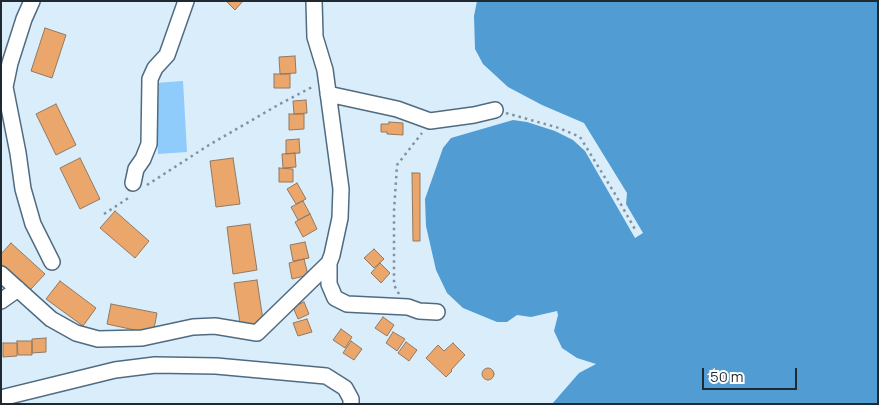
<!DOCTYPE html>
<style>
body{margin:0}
#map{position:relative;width:879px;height:405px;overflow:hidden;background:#daedfb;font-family:Manrope,sans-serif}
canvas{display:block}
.frame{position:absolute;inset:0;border:2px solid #1e2932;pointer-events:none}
.scale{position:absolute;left:702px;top:368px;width:95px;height:22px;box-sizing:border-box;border:2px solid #1e2932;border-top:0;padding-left:6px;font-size:15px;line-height:18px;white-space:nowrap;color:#1e2932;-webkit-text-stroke:4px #fff;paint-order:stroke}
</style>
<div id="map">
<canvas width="879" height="405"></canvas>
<div class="frame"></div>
<div class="scale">50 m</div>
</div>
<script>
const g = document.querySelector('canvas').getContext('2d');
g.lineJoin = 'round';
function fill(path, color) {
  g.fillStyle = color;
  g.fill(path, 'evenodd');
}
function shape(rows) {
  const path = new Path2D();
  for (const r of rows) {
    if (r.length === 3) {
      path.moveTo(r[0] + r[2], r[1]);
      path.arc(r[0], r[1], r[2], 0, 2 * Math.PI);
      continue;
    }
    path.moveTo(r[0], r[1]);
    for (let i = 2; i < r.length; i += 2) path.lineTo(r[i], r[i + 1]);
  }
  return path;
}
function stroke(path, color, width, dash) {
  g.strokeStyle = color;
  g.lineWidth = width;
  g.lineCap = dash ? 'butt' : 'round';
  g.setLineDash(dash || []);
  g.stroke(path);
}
fill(shape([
 [183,81,187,152,158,154,154,83]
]), '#8fccfb');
fill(shape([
 [477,1,878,1,878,404,552,404,579,373,596,364,577,358,562,348,554,331,558,315,557,311,531,317,517,315,507,322,497,322,463,308,447,293,436,270,426,226,425,199,443,148,451,138,513,120,527,122,555,131,573,140,585,151,635,238,643,233,626,204,627,193,584,123,542,105,508,87,483,64,475,49,474,16]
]), '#509cd3');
const building = shape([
 [226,1,243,1,235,10,226,1],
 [45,28,66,35,52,78,31,71,45,28],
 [295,56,296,73,280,74,279,57,295,56],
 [274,74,290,74,290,88,274,88,274,74],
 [306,100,307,113,294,114,293,101,306,100],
 [56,104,76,145,56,155,36,114,56,104],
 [289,114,304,114,304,129,289,130,289,114],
 [389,122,403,123,403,135,387,134,387,132,381,132,381,124,389,124,389,122],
 [299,139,300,153,286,154,286,140,299,139],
 [295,153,296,167,283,168,282,154,295,153],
 [80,158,100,199,80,209,60,168,80,158],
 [233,158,240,204,216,207,210,161,233,158],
 [279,168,293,169,293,182,279,182,279,168],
 [412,173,420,173,420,241,413,241,412,173],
 [297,183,306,199,296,204,287,189,297,183],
 [303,201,310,214,298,220,291,207,303,201],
 [115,211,149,241,135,258,100,228,115,211],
 [310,214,317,229,303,237,295,222,310,214],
 [250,224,257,270,233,274,227,227,250,224],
 [305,242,309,258,293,261,290,245,305,242],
 [11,243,45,274,30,290,1,264,1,254,11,243],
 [374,249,384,259,374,268,364,258,374,249],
 [304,259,308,275,292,279,289,263,304,259],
 [380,263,390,273,381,283,371,273,380,263],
 [257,280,264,327,241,330,234,283,257,280],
 [60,281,96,308,83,326,46,299,60,281],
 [304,302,309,314,298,319,293,307,304,302],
 [111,304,157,313,153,334,107,324,111,304],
 [383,317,394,325,387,336,375,328,383,317],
 [307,319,312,332,298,336,293,323,307,319],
 [341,329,352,337,345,348,333,340,341,329],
 [393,332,405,339,397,351,386,343,393,332],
 [46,338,46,352,32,353,32,339,46,338],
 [17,341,32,341,32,355,18,355,17,341],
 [351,341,362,349,354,360,343,353,351,341],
 [406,342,417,350,409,361,398,353,406,342],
 [3,343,17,343,17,356,3,357,3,343],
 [453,343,465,355,451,370,452,371,446,377,426,358,438,345,444,351,453,343],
 [488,374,6]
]);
fill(building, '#eba76b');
stroke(building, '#927861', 1);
const minor = shape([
 [32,1,24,19,10,63,5,87,18,153,23,189,33,224,52,262],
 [314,1,315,37,325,70,341,189,340,218,332,255,329,263,329,284,335,298,347,304,408,307,419,311,437,312],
 [328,94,397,109,430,121,474,115,495,110],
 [133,183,136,169,143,159,149,144,150,79,155,68,167,55,186,1],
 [1,274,51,319,76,333,98,339,142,338,193,327,215,326,257,333,329,263],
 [1,301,18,289],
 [1,398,115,370,155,365,216,366,326,376,345,388,351,399,351,404]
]);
stroke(minor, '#506b80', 18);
stroke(shape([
 [506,113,559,128,580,137,615,194,636,231],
 [147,185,209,145,278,105,314,86],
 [104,214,130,197],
 [399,294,394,285,394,211,397,165,422,133]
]), '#82919d', 2.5, [2.5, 4]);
stroke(minor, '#fff', 15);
</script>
